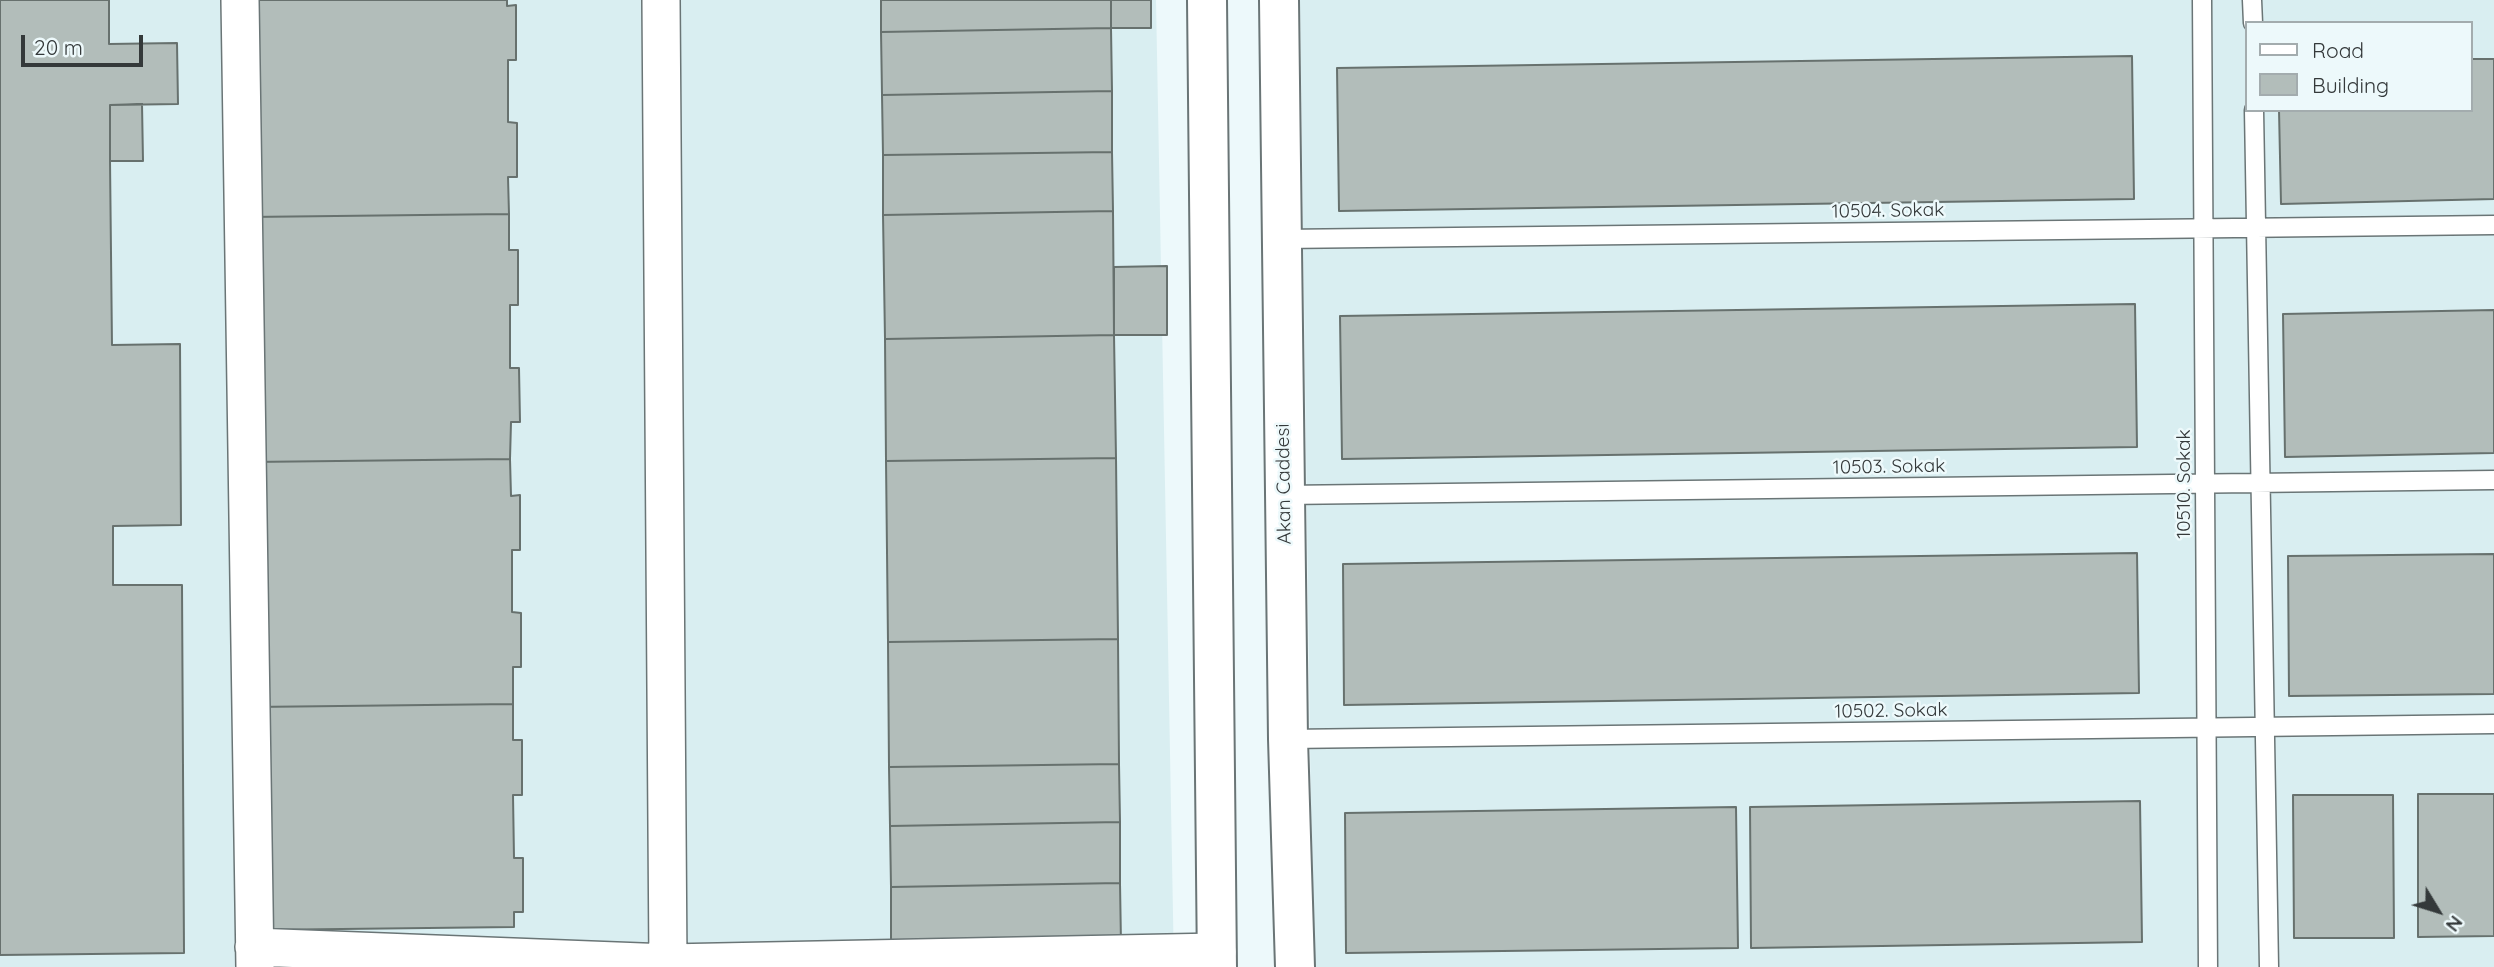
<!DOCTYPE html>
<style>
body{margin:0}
#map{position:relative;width:2494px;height:967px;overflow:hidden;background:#edf9fb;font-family:Quicksand,sans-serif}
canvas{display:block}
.legend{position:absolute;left:2245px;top:21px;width:228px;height:91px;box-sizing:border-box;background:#edf9fb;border:2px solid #a3acae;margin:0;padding:9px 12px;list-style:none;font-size:21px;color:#34393a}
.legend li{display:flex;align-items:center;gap:14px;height:35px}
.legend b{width:35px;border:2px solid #a3acae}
.north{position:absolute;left:2403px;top:876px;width:70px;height:70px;-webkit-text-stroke:5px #edf9fb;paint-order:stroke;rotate:128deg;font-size:19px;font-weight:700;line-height:28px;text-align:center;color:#34393a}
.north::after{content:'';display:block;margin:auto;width:24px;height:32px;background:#34393a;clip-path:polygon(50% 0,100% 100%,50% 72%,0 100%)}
.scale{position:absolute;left:21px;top:35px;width:122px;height:32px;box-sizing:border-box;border:4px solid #34393a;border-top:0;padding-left:9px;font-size:21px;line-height:24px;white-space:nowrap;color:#34393a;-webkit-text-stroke:5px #edf9fb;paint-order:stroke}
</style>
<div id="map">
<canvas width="2494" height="967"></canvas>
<ul class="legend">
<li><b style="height:9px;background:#fff"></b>Road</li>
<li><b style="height:19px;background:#b2bdba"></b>Building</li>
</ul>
<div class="north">N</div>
<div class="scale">20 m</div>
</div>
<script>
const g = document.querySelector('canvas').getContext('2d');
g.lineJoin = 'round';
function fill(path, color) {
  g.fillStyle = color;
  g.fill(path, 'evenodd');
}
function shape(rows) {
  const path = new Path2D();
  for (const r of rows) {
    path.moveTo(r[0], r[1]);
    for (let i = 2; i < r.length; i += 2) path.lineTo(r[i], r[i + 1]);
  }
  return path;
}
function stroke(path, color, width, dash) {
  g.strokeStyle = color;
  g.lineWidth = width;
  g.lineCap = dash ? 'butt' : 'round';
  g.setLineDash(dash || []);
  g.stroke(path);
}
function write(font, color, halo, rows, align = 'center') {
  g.font = font + ' Quicksand,sans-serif';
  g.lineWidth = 5;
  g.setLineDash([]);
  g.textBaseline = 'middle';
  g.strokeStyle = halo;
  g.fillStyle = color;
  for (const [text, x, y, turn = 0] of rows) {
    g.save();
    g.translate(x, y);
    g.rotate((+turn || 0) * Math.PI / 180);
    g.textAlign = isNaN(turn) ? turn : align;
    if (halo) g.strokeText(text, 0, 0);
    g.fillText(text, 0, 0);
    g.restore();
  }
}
fill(shape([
 [0,0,1156,0,1174,967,0,967],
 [1300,0,2494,0,2494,967,1313,967],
 [2247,23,2471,23,2471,110,2247,110]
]), '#d9eef1');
const building = shape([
 [0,0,109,0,109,44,177,43,178,104,110,105,110,161,112,345,180,344,181,525,113,526,113,585,182,585,184,953,0,955,0,0],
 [247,0,507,0,507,6,516,5,516,60,508,60,508,122,517,123,517,177,508,177,509,214,249,217,247,0],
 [881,0,1111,0,1111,28,881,32,881,0],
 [1111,0,1151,0,1151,28,1111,28,1111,0],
 [1111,28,1112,91,882,95,881,32,1111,28],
 [2132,56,2134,199,1339,211,1337,68,2132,56],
 [2471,59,2494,59,2494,199,2281,204,2279,110,2471,110,2471,59],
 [1112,91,1112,152,883,155,882,95,1112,91],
 [142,104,143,161,110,161,110,105,142,104],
 [1112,152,1113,211,883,215,883,155,1112,152],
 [1113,211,1114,335,885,339,883,215,1113,211],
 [509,214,509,250,518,250,518,305,510,305,510,368,519,368,520,422,511,422,510,459,251,462,249,217,509,214],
 [1167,266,1167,335,1114,335,1114,267,1167,266],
 [2135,304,2137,447,1342,459,1340,316,2135,304],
 [2494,310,2494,453,2285,457,2283,314,2494,310],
 [1114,335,1116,458,886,461,885,339,1114,335],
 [1116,458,1118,639,888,642,886,461,1116,458],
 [510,459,511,496,520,495,520,550,512,550,512,612,521,613,521,667,513,667,513,704,253,707,251,462,510,459],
 [2137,553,2139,693,1344,705,1343,564,2137,553],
 [2494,554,2494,694,2289,696,2288,556,2494,554],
 [1118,639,1119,764,889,767,888,642,1118,639],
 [513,704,513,740,522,740,522,795,513,795,514,858,523,858,523,912,514,912,514,927,256,930,253,707,513,704],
 [1119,764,1120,822,890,826,889,767,1119,764],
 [2418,794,2494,794,2494,936,2418,937,2418,794],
 [2293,795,2393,795,2394,938,2294,938,2293,795],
 [2140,801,2142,942,1751,948,1750,807,2140,801],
 [1736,807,1738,948,1346,953,1345,813,1736,807],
 [1120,822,1120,883,891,887,890,826,1120,822],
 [1120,883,1121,944,891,947,891,887,1120,883]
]);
fill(building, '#b2bdba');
stroke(building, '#67716e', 2);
const service = shape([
 [2202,0,2208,967],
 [2252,0,2253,23],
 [2254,110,2269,967],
 [1282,239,2494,225],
 [1284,495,2494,480],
 [1288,739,2494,724]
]);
const minor = shape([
 [240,0,255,967],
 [661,0,668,963],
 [254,947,668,963,1217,952]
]);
const tertiary = shape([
 [1207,0,1217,967],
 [1279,0,1288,739,1295,967]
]);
stroke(service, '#6a7576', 21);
stroke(minor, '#6a7576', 40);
stroke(tertiary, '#6a7576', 42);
stroke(service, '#fff', 18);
stroke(minor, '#fff', 37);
stroke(tertiary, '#fff', 38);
write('19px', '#34393a', '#edf9fb', [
 ["10504. Sokak",1888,211,-1],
 ["10503. Sokak",1889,467,-1],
 ["Akan Caddesi",1284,484,-91],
 ["10510. Sokak",2184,484,-90],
 ["10502. Sokak",1891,711,-1]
]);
</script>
